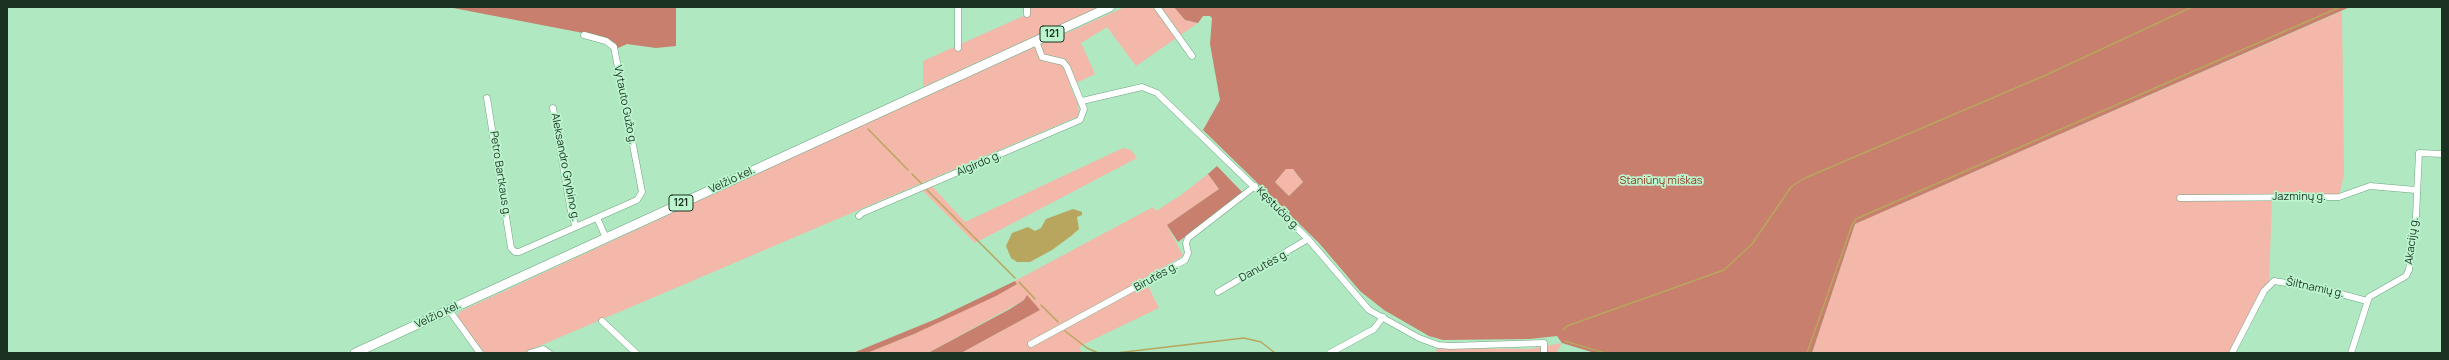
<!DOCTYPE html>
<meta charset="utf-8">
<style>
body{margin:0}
#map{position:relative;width:2449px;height:360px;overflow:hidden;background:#afe8c1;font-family:Manrope,sans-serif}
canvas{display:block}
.frame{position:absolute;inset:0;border:8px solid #1b3223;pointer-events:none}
</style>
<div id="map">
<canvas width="2449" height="360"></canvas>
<div class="frame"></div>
</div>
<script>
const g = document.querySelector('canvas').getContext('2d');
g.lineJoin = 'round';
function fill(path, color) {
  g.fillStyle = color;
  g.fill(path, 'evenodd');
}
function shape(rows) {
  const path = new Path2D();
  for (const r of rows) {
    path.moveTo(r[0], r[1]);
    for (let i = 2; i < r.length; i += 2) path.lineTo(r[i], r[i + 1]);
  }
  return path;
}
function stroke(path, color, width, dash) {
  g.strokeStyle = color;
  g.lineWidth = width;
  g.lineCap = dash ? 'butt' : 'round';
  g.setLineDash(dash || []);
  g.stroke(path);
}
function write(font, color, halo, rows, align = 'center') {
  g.font = font + ' Manrope,sans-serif';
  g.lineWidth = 3.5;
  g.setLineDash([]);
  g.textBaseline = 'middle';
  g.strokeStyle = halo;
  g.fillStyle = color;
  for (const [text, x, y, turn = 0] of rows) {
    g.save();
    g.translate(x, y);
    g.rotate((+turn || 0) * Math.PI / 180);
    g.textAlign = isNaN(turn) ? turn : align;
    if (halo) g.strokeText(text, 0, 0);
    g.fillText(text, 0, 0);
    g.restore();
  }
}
fill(shape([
 [1030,7,1100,7,923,87,923,61,1030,13],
 [1125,7,1174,7,1185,20,1198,23,1136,66,1107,27,1081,43,1095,74,1070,86,1078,104,1079,116,523,353,485,353,457,320,459,312,925,96],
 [2342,11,2344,174,2339,197,2272,197,2269,284,2232,353,1812,353,1855,224],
 [1123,148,1131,150,1137,158,975,243,922,190,932,186,965,222],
 [1286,169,1293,169,1303,182,1289,196,1275,182],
 [1208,174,1219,189,1167,225,1183,256,1144,278,1159,308,1086,343,1079,348,1083,353,961,353,1040,310,1024,300,928,353,867,353,914,334,1017,284,1015,281,1153,207,1156,211,1181,195],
 [1562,343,1556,353,1436,353,1437,348,1530,349]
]), '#f3b8a9');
fill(shape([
 [448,7,676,7,676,46,656,48,627,44,618,48,615,43,604,37],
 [1174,7,2350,7,1855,224,1812,353,1595,353,1562,343,1557,336,1530,339,1443,340,1429,336,1384,310,1360,291,1319,243,1203,130,1220,100,1210,44,1212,18,1210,16,1203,16,1198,23,1185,20],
 [1286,169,1293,169,1303,182,1289,196,1275,182],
 [1217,166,1243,193,1178,242,1167,225,1219,189,1208,174],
 [1015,281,1017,284,996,296,914,334,867,353,853,353,936,319],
 [1027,295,1040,310,961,353,928,353,1010,309,1024,300]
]), '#c87f6d');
fill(shape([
 [1073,209,1082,212,1082,215,1077,217,1079,229,1071,236,1052,250,1030,262,1017,262,1011,258,1006,246,1012,233,1028,227,1035,231,1041,228,1046,219]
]), '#b9a65e');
stroke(shape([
 [868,129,908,170],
 [912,174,922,184],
 [927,190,1015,278],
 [1019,282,1035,299],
 [1041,305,1058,322],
 [1563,330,1567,326,1724,270,1752,244,1791,187,1803,179,2046,75,2192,7],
 [1065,331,1087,348,1098,353],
 [1565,341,1605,353],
 [1116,353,1244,338,1261,342,1275,353],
 [1807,353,1852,225,1856,219,2340,7]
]), '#b9a65e', 1.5);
const street = shape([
 [1157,7,1192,56],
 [1027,14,1027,7],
 [958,48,958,7],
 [487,98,511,248,515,252,519,252,637,200,642,192,614,47,606,41,584,35],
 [1082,101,1142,87,1157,93,1308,239,1369,310,1419,338,1438,345,1450,346,1544,343,1544,353],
 [553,108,571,212,576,227],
 [2180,198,2339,197,2370,186,2416,190],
 [859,216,862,213,1080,120,1084,109,1067,67,1063,62,1042,57,1036,41],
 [597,218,606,238],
 [1218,292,1308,239],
 [449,310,480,353],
 [602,321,636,353],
 [1031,344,1185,260,1188,253,1186,243,1188,238,1255,186],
 [530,353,543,349,549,353],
 [1330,353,1374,329,1383,317],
 [2232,353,2264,291,2274,281,2323,289,2367,301],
 [2351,353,2369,297,2406,276,2409,270,2416,216,2419,153,2442,154]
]);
const primary = shape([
 [355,353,1110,7]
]);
stroke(street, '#6ea581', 7);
stroke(primary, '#6ea581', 10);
stroke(street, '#fff', 6);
stroke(primary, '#fff', 9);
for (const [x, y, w] of [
 [1052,34,24],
 [681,203,24]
]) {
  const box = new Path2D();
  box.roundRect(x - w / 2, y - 8, w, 16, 3);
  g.fillStyle = '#bcf5ce';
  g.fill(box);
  stroke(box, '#1b3223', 1);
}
write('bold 10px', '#1b3223', null, [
 ["121",1052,34],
 ["121",681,203]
]);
write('11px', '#1b3223', '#bcf5ce', [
 ["Vytauto Gužo g.",625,105,79],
 ["Algirdo g.",979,164,-23],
 ["Aleksandro Grybino g.",565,167,79],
 ["Petro Bartkaus g.",500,174,81],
 ["Velžio kel.",732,180,-25],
 ["Jazminų g.",2299,197],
 ["Kęstučio g.",1278,209,45],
 ["Akacijų g.",2412,241,-83],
 ["Danutės g.",1264,266,-29],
 ["Birutės g.",1156,277,-29],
 ["Šiltnamių g.",2315,288,12],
 ["Velžio kel.",438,315,-25]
]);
write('11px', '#903722', '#bcf5ce', [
 ["Staniūnų miškas",1661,181]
]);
</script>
